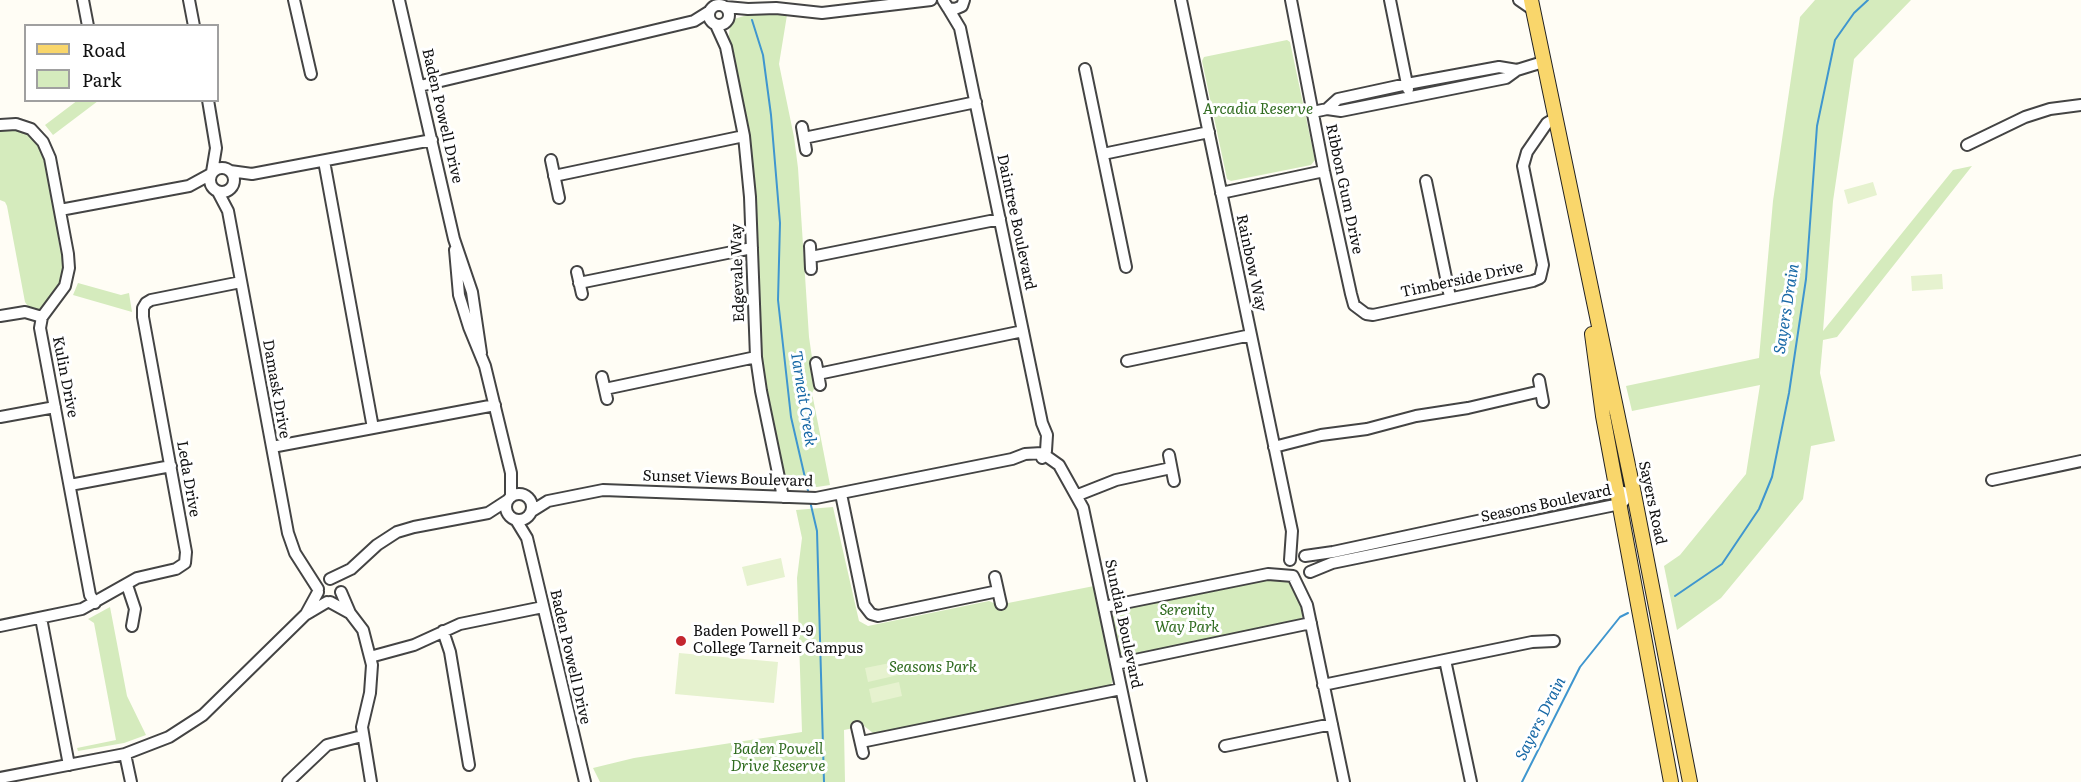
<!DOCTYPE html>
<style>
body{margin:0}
#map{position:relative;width:2081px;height:782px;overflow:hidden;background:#fffdf5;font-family:Literata,serif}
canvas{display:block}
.legend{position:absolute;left:24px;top:24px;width:195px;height:78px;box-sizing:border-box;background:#fff;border:2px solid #a0a0a0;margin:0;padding:8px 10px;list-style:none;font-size:18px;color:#111}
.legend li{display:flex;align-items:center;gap:12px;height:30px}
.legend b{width:30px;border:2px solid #a0a0a0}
</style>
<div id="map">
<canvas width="2081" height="782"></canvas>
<ul class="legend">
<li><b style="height:8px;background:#f9d66b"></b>Road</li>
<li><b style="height:16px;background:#d5ebbd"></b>Park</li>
</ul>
</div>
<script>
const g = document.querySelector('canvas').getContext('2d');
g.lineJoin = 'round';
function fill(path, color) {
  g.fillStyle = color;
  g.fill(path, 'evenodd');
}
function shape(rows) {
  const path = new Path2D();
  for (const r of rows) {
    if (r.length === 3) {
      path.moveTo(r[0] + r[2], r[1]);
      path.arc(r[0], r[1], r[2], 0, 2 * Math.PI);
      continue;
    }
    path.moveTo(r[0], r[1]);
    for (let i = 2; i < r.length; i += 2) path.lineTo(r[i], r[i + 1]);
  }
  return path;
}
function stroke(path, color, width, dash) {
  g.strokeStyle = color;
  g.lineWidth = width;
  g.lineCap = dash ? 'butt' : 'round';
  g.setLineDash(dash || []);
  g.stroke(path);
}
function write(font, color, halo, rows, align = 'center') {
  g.font = font + ' Literata,serif';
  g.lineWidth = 6;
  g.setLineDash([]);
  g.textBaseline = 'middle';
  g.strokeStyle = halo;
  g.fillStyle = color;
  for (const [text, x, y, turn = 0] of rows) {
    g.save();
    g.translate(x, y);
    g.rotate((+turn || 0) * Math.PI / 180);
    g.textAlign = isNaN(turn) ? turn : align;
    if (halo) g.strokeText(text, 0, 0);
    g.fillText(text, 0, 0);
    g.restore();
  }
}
fill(shape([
 [1815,0,1911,0,1854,59,1833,201,1823,331,1953,170,1972,166,1837,337,1823,340,1820,373,1835,441,1811,446,1803,499,1721,598,1677,630,1664,566,1680,555,1746,474,1760,385,1632,411,1626,386,1759,358,1773,201,1800,17],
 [754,13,787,15,779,64,794,137,798,168,809,337,816,385,812,393,830,485,817,487,786,485,765,387,761,361,752,159,729,36,730,24,734,19],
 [1287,40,1290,42,1315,160,1311,165,1231,181,1227,179,1202,61,1204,57],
 [78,100,98,101,53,135,45,125],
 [5,127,26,131,35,137,46,156,44,160,48,182,51,186,60,233,58,237,60,250,64,253,65,264,61,283,43,307,38,310,30,309,25,302,7,206,5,202,0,200,0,128],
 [78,283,121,295,129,293,132,312,73,295],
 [833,507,859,621,868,626,989,601,998,605,1094,586,1113,678,1112,683,1107,688,877,736,864,726,844,730,845,782,600,782,593,768,634,758,802,732,797,578,802,538,796,510],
 [1271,577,1284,578,1295,584,1304,611,1301,620,1127,657,1119,653,1112,621,1115,611],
 [110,607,127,696,146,735,124,743,78,751,77,748,116,740,94,623,88,619]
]), '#d5ebbd');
fill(shape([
 [1873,182,1877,195,1848,204,1844,190],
 [1942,274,1943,289,1912,291,1911,276],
 [781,558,785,577,747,586,742,567],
 [679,653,778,662,774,703,675,694],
 [895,662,898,675,868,682,865,668],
 [899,682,902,696,872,703,869,689]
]), '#e6f2cf');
stroke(shape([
 [752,20,763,55,771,115,780,223,778,300,791,417,809,495],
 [810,501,817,531,824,782],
 [1675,596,1722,564,1759,509,1772,477,1789,393,1806,279,1817,126,1835,40,1854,13,1868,0],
 [1522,782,1580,667,1620,617,1628,613]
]), '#3f96cf', 2);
const minor = shape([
 [83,0,88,26],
 [189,0,194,26],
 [294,0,311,74],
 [399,0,454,239,472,292,481,353],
 [943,0,948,8,955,9,962,6,964,0],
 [1181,0,1292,531,1290,560],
 [1291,0,1324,171,1351,294,1354,305,1366,314,1373,315,1533,281,1540,278,1543,265,1523,166,1527,152,1547,123,1554,119],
 [1390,0,1408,89],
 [1519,0,1532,9],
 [719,15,10],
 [726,7,748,9,776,8,822,13,931,0],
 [948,8,960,28,1042,423,1047,435,1046,451,1042,458],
 [716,25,726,47,744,136,750,197,756,357,761,391,783,497],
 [1085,69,1126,267],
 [420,86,694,21,710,11],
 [208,100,216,148,212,172],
 [1327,109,1338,99,1407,84,1499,67,1517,70],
 [1313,112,1327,109,1341,111,1506,78,1517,70,1543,62],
 [0,125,16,124,31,129,43,142,50,158,68,254,69,268,65,286,42,317,40,328,90,595,95,603],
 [802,127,806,150],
 [804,138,976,102],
 [1967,145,2025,117,2050,109,2081,105],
 [1103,154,1209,132],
 [551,160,559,198],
 [324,161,373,428],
 [222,180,12],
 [230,171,252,174,432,140],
 [554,176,744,136],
 [1426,181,1450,297],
 [218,192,228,211,288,533,295,553,318,589],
 [1221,193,1324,171],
 [60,210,189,186,211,174],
 [810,246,811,269],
 [455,250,459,295,469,327,485,366,511,473,511,497],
 [811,257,1000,219],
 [577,272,582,294],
 [579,283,752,248],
 [0,316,25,312,42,317],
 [1127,361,1251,335],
 [816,363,820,385],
 [818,374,1023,331],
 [602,377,607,399],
 [1539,380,1543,402],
 [605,389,756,357],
 [0,417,55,407],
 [272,447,495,405],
 [1274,447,1321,435,1367,429,1416,416,1468,408,1541,391],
 [1169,455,1174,481],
 [1992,480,2081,461],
 [70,485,171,466],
 [519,507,13],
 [841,494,864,605,871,614,878,616,998,591],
 [1078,495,1116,480,1171,468],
 [532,511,548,501,603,490,816,498,1012,459,1025,454,1042,453,1059,465,1083,508,1141,782],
 [516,520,527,538,585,782],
 [1305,556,1333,552,1617,491,1634,494],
 [1310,572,1332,563,1620,504,1624,501],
 [1293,576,1307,605,1344,782],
 [995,577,1001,604],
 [330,579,351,569,377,545,397,532,414,527,488,513,508,500],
 [127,585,135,609,132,626],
 [341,592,350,613,363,630,372,665,370,693,362,727,371,782],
 [330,602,350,613],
 [1104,607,1268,574,1293,576],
 [306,614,318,592],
 [41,618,69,765],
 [0,626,82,609,137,578,176,569,185,563,186,552,143,317,143,308,146,303,151,300,241,282],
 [443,631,450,652,469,765],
 [370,657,414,645,460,624,543,607],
 [1445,660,1471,782],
 [1116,664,1311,623],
 [1323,685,1532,642,1554,641],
 [857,727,863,753],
 [861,742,1121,689],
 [1225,746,1332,724],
 [125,754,131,782],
 [0,778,125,754,169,737,203,715,305,615,327,602],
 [288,782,327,745,362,736]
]);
const major = shape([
 [1531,0,1634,494,1690,782],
 [1592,334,1603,416,1671,782]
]);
stroke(minor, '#444', 14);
stroke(major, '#222', 16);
stroke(minor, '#fff', 10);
stroke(major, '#f9d66b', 14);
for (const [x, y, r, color] of [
 [681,641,6,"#c4262e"]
]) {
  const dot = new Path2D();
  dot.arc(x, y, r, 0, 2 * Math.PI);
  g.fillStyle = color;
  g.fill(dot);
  stroke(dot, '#fff', 2);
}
write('italic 15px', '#2f6b1f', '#fff', [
 ["Arcadia Reserve",1258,110],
 ["Serenity",1187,611],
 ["Way Park",1187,628],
 ["Seasons Park",933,668],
 ["Baden Powell",778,750],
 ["Drive Reserve",778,767]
]);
write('15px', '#111', '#fff', [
 ["Baden Powell Drive",442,116,77],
 ["Ribbon Gum Drive",1344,189,78],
 ["Daintree Boulevard",1016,222,78],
 ["Rainbow Way",1251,263,78],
 ["Edgevale Way",738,273,-92],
 ["Timberside Drive",1462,280,-12],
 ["Kulin Drive",65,377,79],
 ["Damask Drive",276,389,80],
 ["Leda Drive",188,479,80],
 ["Sunset Views Boulevard",728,479,2],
 ["Sayers Road",1652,503,78],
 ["Seasons Boulevard",1546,504,-12],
 ["Sundial Boulevard",1123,624,78],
 ["Baden Powell Drive",570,657,77]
]);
write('15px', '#111', '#fff', [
 ["Baden Powell P-9",693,632],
 ["College Tarneit Campus",693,649]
], 'left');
write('italic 16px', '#1768a6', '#fff', [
 ["Sayers Drain",1787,309,-81],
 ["Tarneit Creek",803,399,81],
 ["Sayers Drain",1541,719,-63]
]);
</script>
